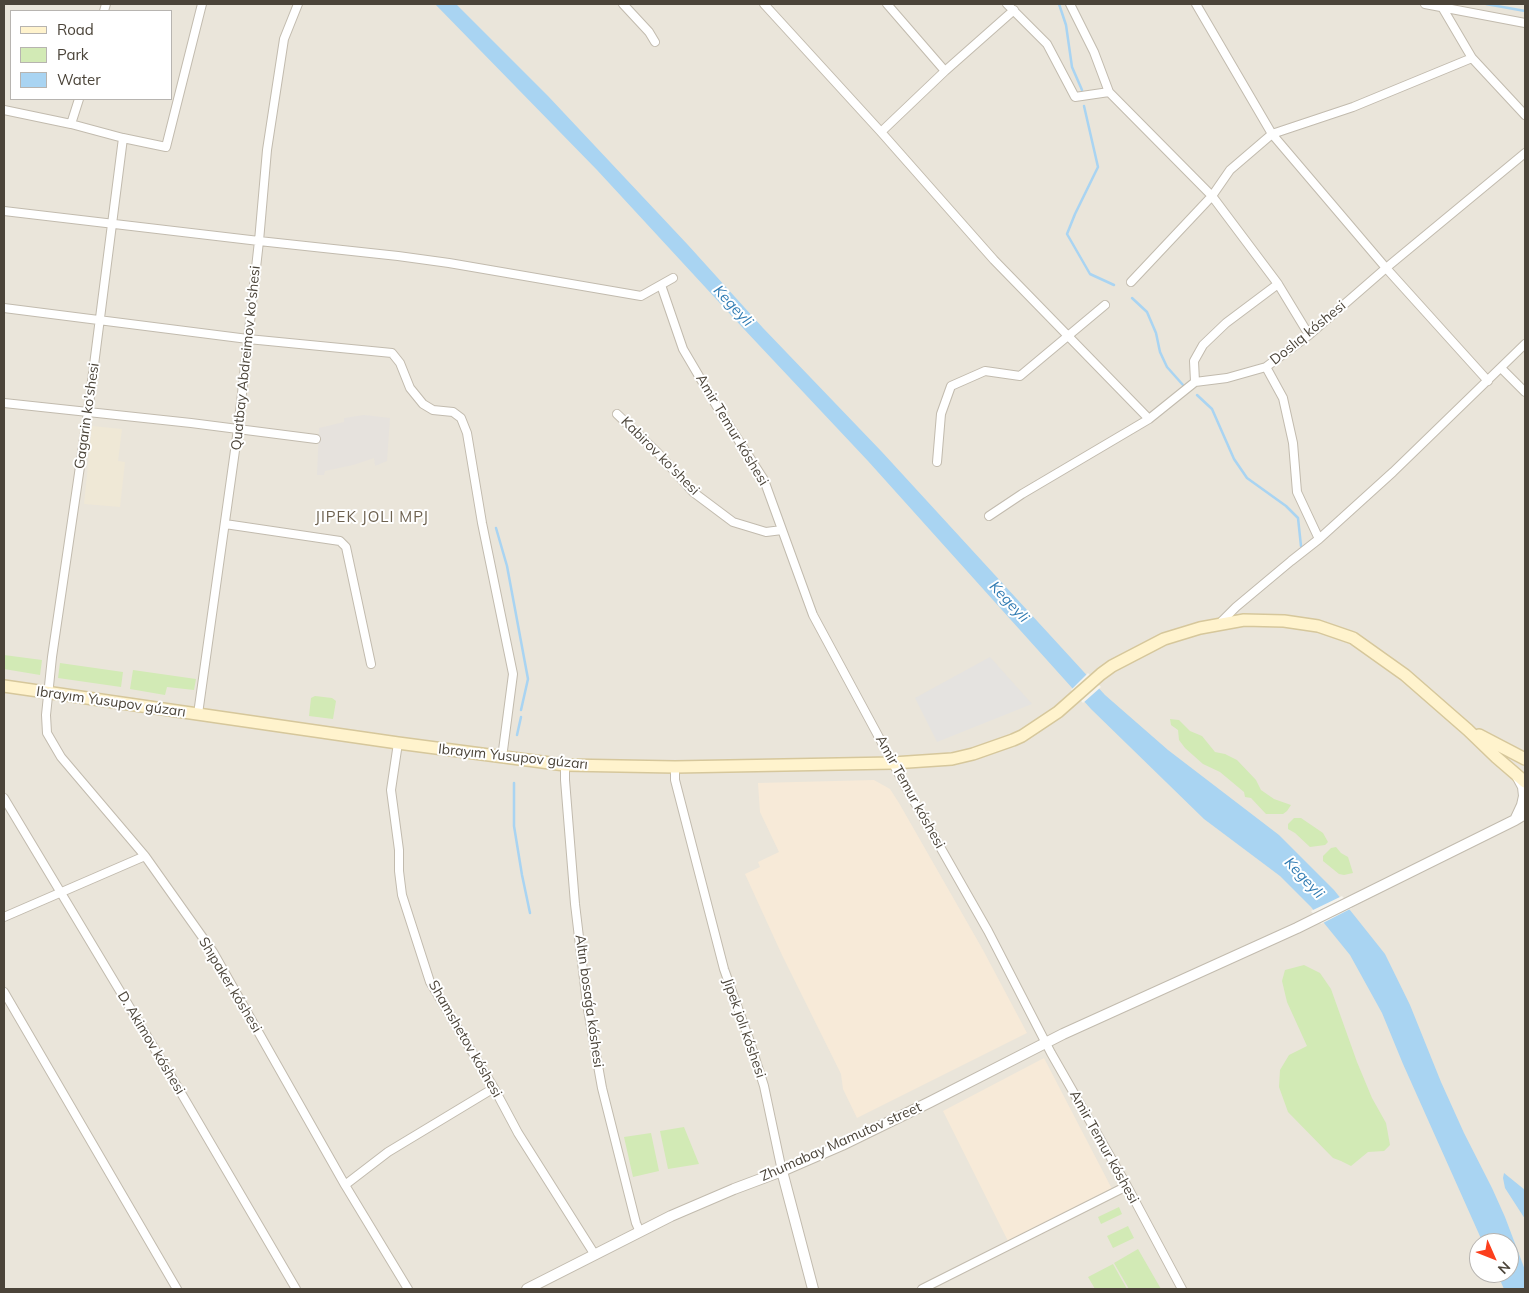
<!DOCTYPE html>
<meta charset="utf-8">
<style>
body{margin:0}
#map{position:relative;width:1529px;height:1293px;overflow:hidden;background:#f6f3ec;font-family:Mulish,sans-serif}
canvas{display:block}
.frame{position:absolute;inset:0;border:5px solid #4b4439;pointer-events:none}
.legend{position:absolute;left:10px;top:10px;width:162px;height:90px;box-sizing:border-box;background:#fff;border:1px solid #b7b4b0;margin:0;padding:6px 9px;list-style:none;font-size:15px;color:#4b4439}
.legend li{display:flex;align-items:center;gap:10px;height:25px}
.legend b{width:25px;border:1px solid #b7b4b0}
.north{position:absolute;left:1469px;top:1233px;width:50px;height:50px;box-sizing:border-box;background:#fff;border:1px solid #b7b4b0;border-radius:50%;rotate:134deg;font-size:14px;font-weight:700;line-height:20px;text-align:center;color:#4b4439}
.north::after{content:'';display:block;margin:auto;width:18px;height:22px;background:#fc3f1d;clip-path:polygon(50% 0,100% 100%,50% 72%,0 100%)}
</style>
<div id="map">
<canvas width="1529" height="1293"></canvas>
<div class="frame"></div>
<ul class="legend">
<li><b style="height:6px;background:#fff3cd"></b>Road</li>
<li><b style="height:14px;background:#d2eab5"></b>Park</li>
<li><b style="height:14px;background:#a9d4f2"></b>Water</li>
</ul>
<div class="north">N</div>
</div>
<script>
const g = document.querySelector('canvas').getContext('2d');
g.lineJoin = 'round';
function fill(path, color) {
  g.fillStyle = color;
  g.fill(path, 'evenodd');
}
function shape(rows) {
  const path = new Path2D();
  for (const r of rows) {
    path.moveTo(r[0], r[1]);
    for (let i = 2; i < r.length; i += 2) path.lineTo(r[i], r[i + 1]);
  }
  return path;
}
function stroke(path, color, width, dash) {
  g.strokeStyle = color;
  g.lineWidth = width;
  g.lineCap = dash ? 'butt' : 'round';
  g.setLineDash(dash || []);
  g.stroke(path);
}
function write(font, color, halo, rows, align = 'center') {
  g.font = font + ' Mulish,sans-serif';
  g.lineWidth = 4;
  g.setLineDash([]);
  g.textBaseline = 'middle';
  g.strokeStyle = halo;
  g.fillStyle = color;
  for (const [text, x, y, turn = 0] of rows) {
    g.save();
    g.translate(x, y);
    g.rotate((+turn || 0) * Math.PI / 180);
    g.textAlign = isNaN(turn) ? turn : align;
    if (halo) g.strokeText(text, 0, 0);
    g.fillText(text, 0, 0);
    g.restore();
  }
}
fill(shape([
 [4,4,1525,4,1525,1289,4,1289],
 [11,11,171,11,171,99,11,99],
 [1479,1243,1509,1243,1509,1273,1479,1273]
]), '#eae5da');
fill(shape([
 [874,780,890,789,899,803,983,950,1027,1033,857,1118,843,1089,841,1074,782,955,745,874,760,867,758,862,779,852,760,812,758,783],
 [1044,1058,1112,1189,1008,1241,943,1111]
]), '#f7ead8');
fill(shape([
 [364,415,390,418,387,461,375,466,374,458,353,465,325,471,324,475,317,475,319,428,344,422,344,418]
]), '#e6e2dd');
fill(shape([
 [92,426,122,429,118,461,125,462,120,507,84,504]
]), '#efe8d6');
fill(shape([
 [4,655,42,660,40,675,4,669],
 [60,663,123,672,121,687,58,678],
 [133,670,196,679,194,690,167,687,165,695,130,689],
 [315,696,332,698,336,701,333,719,309,716,311,698],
 [1170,719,1179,720,1190,731,1202,736,1215,752,1225,754,1237,760,1256,780,1261,790,1274,799,1291,805,1287,811,1283,814,1266,814,1251,798,1245,797,1244,792,1220,772,1203,764,1185,748,1179,740,1178,730,1171,725],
 [1294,818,1301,818,1323,833,1328,842,1325,845,1310,847,1295,833,1288,829,1288,824],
 [1336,847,1341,853,1348,857,1353,873,1344,875,1339,874,1323,861,1323,856,1331,848],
 [1304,965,1320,973,1331,989,1357,1062,1372,1098,1386,1123,1390,1145,1384,1151,1368,1152,1351,1166,1341,1161,1333,1158,1288,1112,1279,1087,1280,1070,1289,1055,1307,1046,1287,1002,1282,981,1285,970],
 [684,1127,699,1164,668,1169,660,1131],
 [651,1133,659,1171,633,1177,624,1137],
 [1119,1207,1122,1214,1101,1224,1098,1217],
 [1128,1226,1134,1238,1113,1248,1107,1236],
 [1138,1249,1161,1289,1129,1289,1114,1263],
 [1113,1264,1127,1289,1095,1289,1088,1277]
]), '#d2eab5');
fill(shape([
 [990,657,1032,704,937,742,915,698]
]), '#e5e3e0');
fill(shape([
 [435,4,456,4,548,96,688,245,763,328,882,452,1105,695,1168,750,1279,835,1334,890,1385,954,1410,1005,1441,1082,1464,1133,1492,1188,1505,1217,1525,1270,1525,1289,1504,1289,1497,1273,1509,1273,1509,1243,1483,1243,1403,1064,1382,1013,1350,955,1311,907,1280,876,1204,819,1091,709,868,461,742,327,597,170],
 [1504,1173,1525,1190,1525,1219,1505,1188,1503,1178]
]), '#a9d4f2');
fill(shape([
 [1088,673,1101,687,1083,703,1071,690],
 [1342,896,1352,908,1321,924,1311,911]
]), '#f6f3ec');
stroke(shape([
 [1059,4,1066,25,1072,67,1082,90],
 [1486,4,1525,11],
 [1084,106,1098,167,1075,214,1067,234,1090,274,1114,285],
 [1132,298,1147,312,1156,333,1160,352,1167,367,1183,385],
 [1197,395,1212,409,1234,459,1247,478,1286,506,1298,518,1301,546],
 [496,528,507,566,528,679,521,710],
 [517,735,521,717],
 [514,783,514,826,522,875,530,913]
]), '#a9d4f2', 2.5);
const minor = shape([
 [623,4,649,32,655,42],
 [764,4,881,132,994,260,1149,419],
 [887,4,945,71],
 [1007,4,1047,44,1075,97,1109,92],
 [1070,4,1094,52,1109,92,1212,196,1278,284,1309,335],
 [1196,4,1272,134,1386,268,1488,381],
 [1425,4,1525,23],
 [1442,7,1472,58,1525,115],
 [104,11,106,4],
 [4,110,71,124,123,138,166,147,202,4],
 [71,124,79,99],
 [881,132,945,71,1014,10],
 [123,138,88,412,52,657,46,715,47,733,61,757,145,856,213,952,345,1185,408,1289],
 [4,211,259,241,398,256,449,263,641,296,673,278],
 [1131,282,1212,196,1230,170,1272,134,1353,107,1472,58],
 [661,285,683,349,716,405,764,480,813,615,902,780,988,931,1051,1053,1127,1186,1182,1289],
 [4,308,248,339,392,353,400,363,410,388,423,404,433,410,453,412,461,418,467,433,482,523,513,674,502,758],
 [1266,367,1283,398,1293,443,1297,492,1319,539],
 [1501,368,1525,392],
 [1195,382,1194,361,1203,345,1226,323,1278,284],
 [4,403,191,423,316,439],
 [617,414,657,452,693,492,733,522,766,532,782,530],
 [937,462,941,414,951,386,985,371,1020,376,1105,305],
 [989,516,1022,494,1149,419,1195,382,1227,378,1266,367,1309,335,1386,268,1525,153],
 [225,524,340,541,346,547,371,664],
 [1219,624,1236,607,1291,561,1319,539,1393,472,1525,344],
 [198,714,238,429,259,241,267,150,284,39,298,4],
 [398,743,391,790,399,850,399,871,402,895,430,982,494,1088,518,1133,595,1255],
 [565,765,565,780,575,904,587,1004,602,1088,636,1223,640,1232],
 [675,767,675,780,724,969,750,1042,764,1086,782,1171],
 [4,798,177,1086,296,1289],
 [4,917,145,856],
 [4,992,177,1289],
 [345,1185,388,1152,494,1088],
 [922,1289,1127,1186]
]);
const tertiary = shape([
 [1515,820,1522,805,1524,796,1523,787,1516,774],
 [782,1171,813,1289],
 [527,1289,671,1216,734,1189,782,1171,842,1145,930,1102,1063,1034,1297,928,1515,820,1525,814]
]);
const secondary = shape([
 [4,686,398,743,565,765,675,767,893,763,952,759,973,754,1013,740,1022,736,1058,712,1101,674,1112,666,1164,639,1200,628,1244,620,1284,621,1318,626,1353,638,1405,675,1468,730,1496,757,1525,782],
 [1479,735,1525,759]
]);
stroke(minor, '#c2bbae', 10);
stroke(tertiary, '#c2bbae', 12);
stroke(secondary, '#d6c79b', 14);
stroke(minor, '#fff', 8);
stroke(tertiary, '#fff', 10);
stroke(secondary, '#fff3cd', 11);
write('14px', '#4b4439', '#fff', [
 ["Doslıq kóshesi",1308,333,-39],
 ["Quatbay Abdreimov ko'shesi",246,358,-84],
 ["Gagarin ko'shesi",87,416,-82],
 ["Amir Temur kóshesi",732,430,59],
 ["Kabirov ko'shesi",660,456,45],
 ["Ibrayım Yusupov gúzarı",111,702,8],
 ["Ibrayım Yusupov gúzarı",513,757,6],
 ["Amir Temur kóshesi",910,792,61],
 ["Shıpaker kóshesi",230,985,59],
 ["Altın bosaǵa kóshesi",589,1001,82],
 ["Jipek jolı kóshesi",744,1028,71],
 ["Shamshetov kóshesi",465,1039,60],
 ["D. Akimov kóshesi",151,1043,59],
 ["Zhumabay Mamutov street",841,1142,-24],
 ["Amir Temur kóshesi",1104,1147,61]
]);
write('italic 15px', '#2e7ab2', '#fff', [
 ["Kegeyli",733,306,47],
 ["Kegeyli",1009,602,47],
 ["Kegeyli",1304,878,47]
]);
g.letterSpacing = '1px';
write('15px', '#6e6250', '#fff', [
 ["JIPEK JOLI MPJ",372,517]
]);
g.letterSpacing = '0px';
</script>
